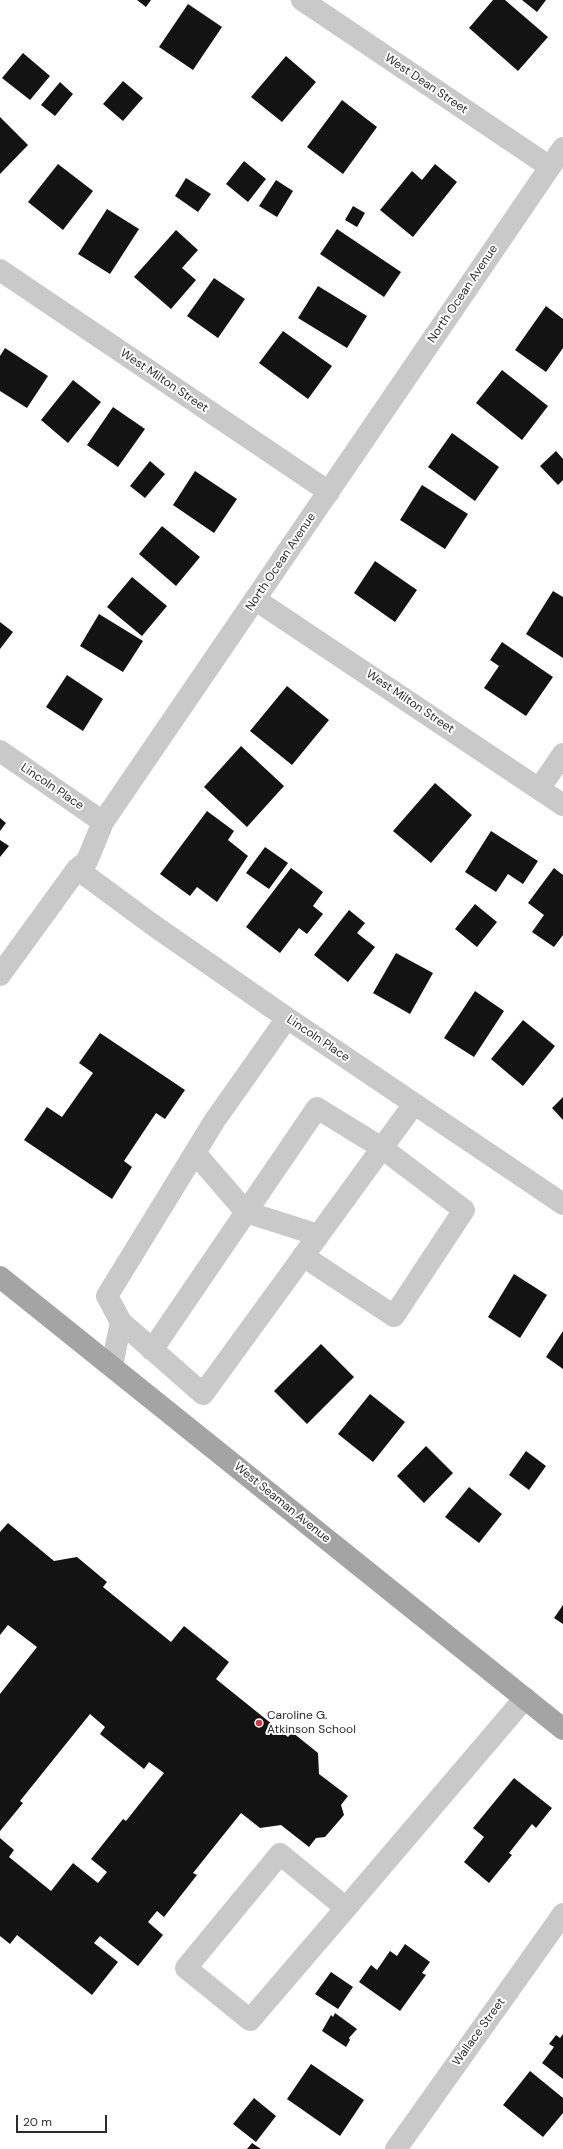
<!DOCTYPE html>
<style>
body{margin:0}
#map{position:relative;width:563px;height:2149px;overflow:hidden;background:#fff;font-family:"DM Sans",sans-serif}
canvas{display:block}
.scale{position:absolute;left:16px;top:2115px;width:91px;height:18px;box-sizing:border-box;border:2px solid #2c2c2c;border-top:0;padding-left:5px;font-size:12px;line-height:14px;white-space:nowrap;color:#2c2c2c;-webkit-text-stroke:3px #fff;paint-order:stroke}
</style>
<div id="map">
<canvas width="563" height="2149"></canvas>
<div class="scale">20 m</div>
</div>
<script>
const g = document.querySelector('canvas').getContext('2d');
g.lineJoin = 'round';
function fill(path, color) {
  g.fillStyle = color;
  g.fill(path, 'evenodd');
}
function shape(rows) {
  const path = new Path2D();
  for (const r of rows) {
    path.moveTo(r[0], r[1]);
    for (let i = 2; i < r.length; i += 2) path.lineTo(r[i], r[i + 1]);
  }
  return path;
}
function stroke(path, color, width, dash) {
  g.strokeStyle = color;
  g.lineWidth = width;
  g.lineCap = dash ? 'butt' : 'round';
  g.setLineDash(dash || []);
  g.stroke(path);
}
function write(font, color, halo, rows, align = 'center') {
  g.font = font + ' "DM Sans",sans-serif';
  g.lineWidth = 4;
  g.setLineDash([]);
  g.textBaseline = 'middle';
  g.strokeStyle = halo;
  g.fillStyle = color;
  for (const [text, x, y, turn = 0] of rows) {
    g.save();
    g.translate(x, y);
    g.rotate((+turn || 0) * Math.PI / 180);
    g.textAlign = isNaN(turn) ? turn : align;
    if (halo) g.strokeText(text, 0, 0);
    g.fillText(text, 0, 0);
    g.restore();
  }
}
fill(shape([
 [137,0,151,0,146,7],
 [493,0,505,0,548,37,518,71,469,28],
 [522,0,546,0,537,12],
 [188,4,222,27,193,70,159,47],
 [23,53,50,76,30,100,2,78],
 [286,56,316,82,282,122,251,97],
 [123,81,143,98,123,121,103,104],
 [60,82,73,94,55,116,41,105],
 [342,100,377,127,343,174,307,147],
 [0,117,28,145,0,174],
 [244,161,266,179,248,202,226,184],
 [58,164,93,191,63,230,28,202],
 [435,164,457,182,413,237,380,210,412,171,422,180],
 [186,178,211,194,198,212,175,196],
 [276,180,293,191,277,217,259,206],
 [353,206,365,213,357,227,345,220],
 [107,209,139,229,110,274,78,254],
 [337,229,401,272,384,297,320,254],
 [176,230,198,250,182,268,196,280,171,309,134,277],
 [214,278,245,299,218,338,187,316],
 [318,286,367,316,347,348,298,318],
 [546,306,563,319,563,348,546,372,515,350],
 [283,331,332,366,308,399,259,363],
 [5,348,48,376,27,408,0,391,0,356],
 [502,370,548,406,522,440,476,403],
 [73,380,101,402,68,443,41,420],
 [113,407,145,429,118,467,87,445],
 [452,433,499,467,475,501,428,467],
 [556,451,563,459,563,480,558,485,540,466],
 [150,461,165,474,145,498,130,486],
 [195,471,237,499,214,533,173,505],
 [422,485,468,514,445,549,400,520],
 [162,526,200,557,176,586,139,554],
 [375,561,417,590,395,622,354,593],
 [132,577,167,606,142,636,107,607],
 [553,591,563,597,563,658,526,634],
 [99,614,143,641,123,672,80,646],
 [0,622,13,632,0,649],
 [502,642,553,677,526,716,484,688,499,666,490,660],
 [67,675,103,699,83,731,46,707],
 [287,686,329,720,292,765,250,731],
 [241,746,284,786,247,827,204,787],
 [435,783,472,815,431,863,393,831],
 [207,811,234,831,228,840,248,856,217,902,197,887,190,896,160,874],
 [0,818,6,823,0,831],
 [491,831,538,861,523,884,508,874,496,892,465,872],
 [0,840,9,846,0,857],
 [265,847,288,863,269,889,246,873],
 [291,868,323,892,313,906,323,914,307,934,299,928,280,953,246,927],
 [554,868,563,875,563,935,554,947,532,932,544,915,528,903],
 [475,904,497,922,477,947,455,929],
 [349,910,365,923,357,933,375,947,348,982,314,955],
 [396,953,433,973,410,1014,373,993],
 [475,991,504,1011,474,1057,444,1038],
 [523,1020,555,1046,523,1086,491,1059],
 [100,1033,185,1090,165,1119,156,1113,124,1161,132,1167,112,1199,24,1140,47,1107,62,1117,93,1073,79,1063],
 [563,1097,563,1120,552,1108],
 [514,1274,547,1295,520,1338,488,1317],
 [563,1331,563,1369,546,1357],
 [321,1344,354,1377,307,1424,274,1391],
 [370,1394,405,1422,373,1462,338,1434],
 [426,1446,453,1473,424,1503,397,1476],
 [526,1451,546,1466,529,1490,509,1475],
 [469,1487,502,1514,479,1543,445,1517],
 [8,1523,54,1561,77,1557,107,1582,103,1587,171,1642,184,1626,229,1662,216,1679,288,1737,292,1732,318,1753,319,1774,348,1796,341,1805,344,1815,325,1837,316,1838,309,1847,281,1825,260,1828,241,1813,193,1873,197,1875,164,1917,157,1911,148,1922,163,1935,138,1966,100,1936,94,1943,118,1962,92,1995,17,1935,10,1944,0,1936,0,1838,14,1850,9,1857,51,1891,73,1863,98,1883,107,1872,91,1859,123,1819,126,1821,164,1773,149,1762,144,1769,100,1734,105,1727,90,1714,20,1801,23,1803,0,1831,0,1694,37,1647,8,1625,0,1635,0,1532],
 [563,1605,563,1624,554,1618],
 [514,1778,552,1808,536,1828,532,1824,509,1853,512,1855,489,1883,464,1862,484,1837,473,1828],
 [405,1944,430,1962,422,1973,426,1975,400,2011,359,1982,371,1965,377,1970,390,1951,397,1956],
 [331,1972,353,1987,338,2009,315,1994],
 [335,2013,357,2029,349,2038,350,2040,346,2047,322,2031,331,2015,333,2017],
 [563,2034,563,2079,542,2063,554,2047,549,2044,556,2035,560,2038],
 [311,2064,364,2100,340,2136,287,2099],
 [530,2071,563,2098,563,2113,543,2137,503,2105],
 [254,2098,276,2116,256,2142,233,2124],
 [252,2143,261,2149,247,2149]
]), '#131313');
stroke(shape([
 [302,0,550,167],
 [0,270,329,492],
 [256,600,563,805],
 [0,751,103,822],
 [539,789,563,754],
 [77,869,153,925,287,1018,563,1204],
 [0,975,77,869,87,861,103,822,563,148],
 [287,1018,215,1120,107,1296,121,1322,203,1394,414,1104],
 [195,1153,246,1212,318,1235],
 [152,1350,317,1108,382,1148,464,1210,394,1316,303,1256],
 [112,1366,121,1322],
 [346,1908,280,1854,186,1968,250,2020,346,1908,525,1698],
 [396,2149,563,1914]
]), '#c9c9c9', 22);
stroke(shape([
 [0,1277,563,1729]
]), '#a4a4a4', 22);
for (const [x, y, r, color] of [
 [259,1723,4,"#d53c42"]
]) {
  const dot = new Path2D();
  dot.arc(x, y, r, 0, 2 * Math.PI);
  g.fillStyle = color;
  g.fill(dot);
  stroke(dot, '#fff', 1.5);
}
write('12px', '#2c2c2c', '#fff', [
 ["West Dean Street",426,84,34],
 ["North Ocean Avenue",463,294,-56],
 ["West Milton Street",164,381,34],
 ["North Ocean Avenue",281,562,-56],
 ["West Milton Street",410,702,34],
 ["Lincoln Place",52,787,34],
 ["Lincoln Place",318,1039,34],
 ["West Seaman Avenue",282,1503,39],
 ["Wallace Street",479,2032,-54]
]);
write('12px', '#2c2c2c', '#fff', [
 ["Caroline G.",267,1716],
 ["Atkinson School",267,1730]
], 'left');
</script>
